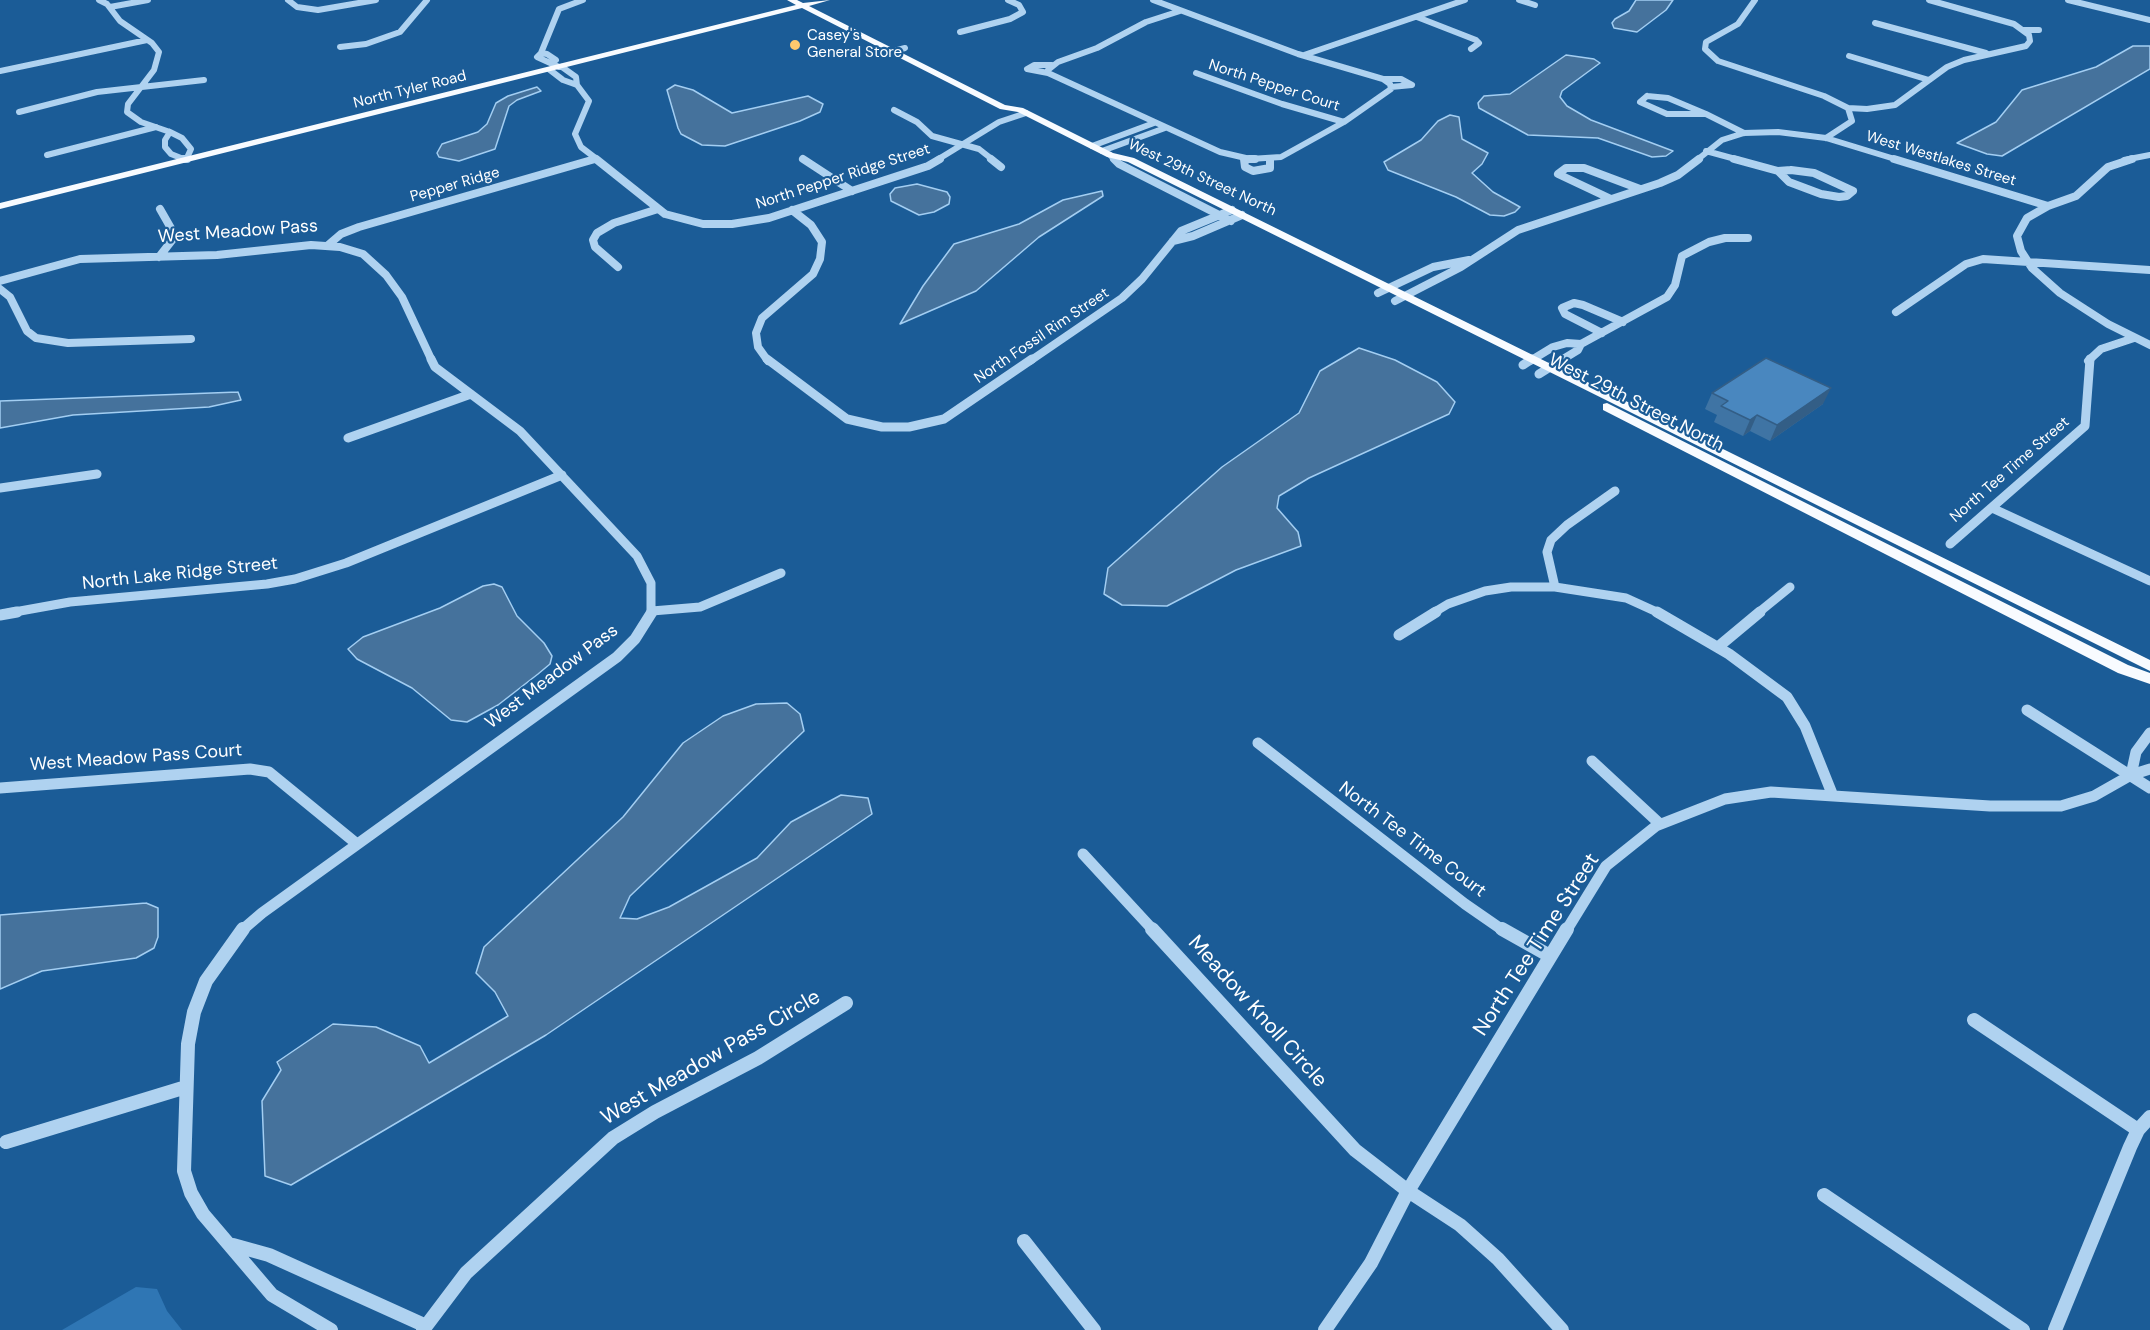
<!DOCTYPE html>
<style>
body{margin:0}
canvas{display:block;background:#1b5c97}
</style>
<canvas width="2150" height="1330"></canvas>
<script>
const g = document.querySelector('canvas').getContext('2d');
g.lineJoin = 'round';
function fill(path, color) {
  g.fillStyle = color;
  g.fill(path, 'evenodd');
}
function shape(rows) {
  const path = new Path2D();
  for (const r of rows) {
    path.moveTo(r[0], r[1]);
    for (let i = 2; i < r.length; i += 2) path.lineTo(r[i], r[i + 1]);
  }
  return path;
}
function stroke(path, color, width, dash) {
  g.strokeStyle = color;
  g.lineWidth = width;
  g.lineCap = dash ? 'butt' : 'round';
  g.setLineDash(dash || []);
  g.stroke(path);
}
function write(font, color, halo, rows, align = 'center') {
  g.font = font + ' "DM Sans",sans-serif';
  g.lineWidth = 4.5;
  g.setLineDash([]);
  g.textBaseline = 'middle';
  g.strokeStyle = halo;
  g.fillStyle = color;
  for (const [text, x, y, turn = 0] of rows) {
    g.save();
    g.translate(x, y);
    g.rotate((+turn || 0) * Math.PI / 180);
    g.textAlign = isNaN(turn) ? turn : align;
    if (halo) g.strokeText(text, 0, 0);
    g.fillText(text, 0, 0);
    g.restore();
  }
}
fill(shape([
 [136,1287,157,1289,167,1311,182,1330,62,1330]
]), '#2f76b4');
const water = shape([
 [1636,0,1673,0,1666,10,1637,32,1614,28,1612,23,1615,19,1629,11,1636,0],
 [2133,46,2150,46,2150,69,2002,156,1987,154,1957,143,1996,122,2022,90,2096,67,2133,46],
 [1566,55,1594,59,1600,63,1562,91,1560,97,1567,106,1591,120,1673,151,1666,156,1652,157,1598,138,1528,135,1479,108,1478,103,1484,96,1510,94,1566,55],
 [675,85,693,90,732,113,808,96,823,104,820,112,800,121,725,146,702,145,681,134,678,128,667,90,675,85],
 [537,87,541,91,517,100,509,106,495,149,459,161,439,157,437,153,442,144,478,132,487,124,496,103,508,96,537,87],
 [1450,115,1459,117,1462,139,1488,153,1482,164,1472,173,1493,192,1520,207,1515,212,1504,216,1490,215,1456,197,1388,170,1384,162,1421,140,1438,121,1450,115],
 [917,184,947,192,950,197,949,204,934,212,919,215,891,201,890,194,895,188,917,184],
 [1102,191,1103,196,1039,237,976,291,900,324,923,286,954,244,1019,224,1063,200,1102,191],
 [1359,348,1395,360,1437,382,1455,402,1449,414,1309,478,1279,496,1277,508,1298,532,1301,546,1236,570,1167,606,1122,605,1104,594,1108,568,1222,467,1299,413,1320,371,1359,348],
 [238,392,241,400,209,407,73,415,0,428,0,401,238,392],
 [494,584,502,587,517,616,544,643,552,656,550,664,538,674,498,705,467,722,451,720,412,688,357,659,348,649,363,637,440,608,483,586,494,584],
 [787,703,800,714,804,731,630,896,620,918,637,919,669,907,757,858,791,822,841,795,868,798,872,814,546,1035,291,1185,265,1176,262,1101,281,1070,277,1062,333,1024,376,1027,420,1046,429,1063,508,1016,495,992,476,973,484,947,623,817,683,743,723,716,756,704,787,703],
 [146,903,158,908,158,937,154,948,136,958,42,971,0,989,0,915,146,903]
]);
fill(water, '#45729c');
stroke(water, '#a3cef2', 1.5);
stroke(shape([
 [99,0,107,4,120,21,152,43,159,52,154,70,128,104,127,112,141,122,170,132],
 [288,0,297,7,318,10,376,0],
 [1519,0,1535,5],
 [1755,0,1738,24,1706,42,1705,49,1718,61,1824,96,1848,108],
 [2068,0,2150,20],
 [110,7,148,0],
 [1417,17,1476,40,1479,43,1471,49],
 [1875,23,1986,53],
 [2023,30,2039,30],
 [960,32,1010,19,1023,12,1019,5,1008,0],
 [340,47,366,44,400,32,427,0],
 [894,51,905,48],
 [541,53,559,9,583,0],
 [1304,55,1465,0],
 [1849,56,1929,80],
 [552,62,556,60,547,54,541,53,537,57,559,67],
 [1052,65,1034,65,1027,69,1048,73,1220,152,1250,159,1281,157,1344,122,1391,89,1390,84,1383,79,1298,54,1153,0],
 [562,67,576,77,577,85],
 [550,70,563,80,577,85,589,101,575,134,581,147,598,160],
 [1048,70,1058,62,1097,48,1146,22,1180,11],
 [0,71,147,40],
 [1196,73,1282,104,1344,122],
 [1383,79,1401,79,1412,85,1391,87],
 [1647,96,1668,98,1706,114,1667,114,1640,102,1647,96],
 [1848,108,1867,109,1895,105,1947,67,1964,60,2026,46,2030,41,2029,35,2014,24,1929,0],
 [894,110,917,122,932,136,979,149,993,160],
 [19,112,97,92,204,80],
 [1706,114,1744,133],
 [170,132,182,138,191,149,186,160,171,154,165,147,165,140,170,132],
 [1826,138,1852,121,1848,108],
 [1092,146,1154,123],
 [1102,151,1165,128],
 [1706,151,1739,160],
 [47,155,156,127],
 [1110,155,1115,160],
 [591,160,595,159],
 [937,160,999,122,1026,113],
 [1697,160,1722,140,1744,133,1778,132,1826,138,1898,160],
 [2124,160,2150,155]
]), '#afd2f0', 6);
stroke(shape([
 [183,159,187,159],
 [596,159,665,214,703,224,732,224,769,218,928,166,940,159],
 [803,159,852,191],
 [991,159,1001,167],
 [1114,159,1119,164,1231,221],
 [1244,159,1245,167,1253,171,1270,168,1270,159],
 [1249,159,1255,159],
 [1734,159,1778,171],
 [1894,159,2048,206],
 [2132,159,2108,167,2076,196,2048,206,2027,218,2017,236,2021,251,2032,268,2060,293,2108,324,2150,345],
 [1791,170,1814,173,1853,191,1847,196,1839,197,1821,194,1789,182,1778,171,1791,170],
 [1611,199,1558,174,1566,168,1584,168,1640,189],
 [1173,241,1193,236,1242,215],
 [327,246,341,234,359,227,595,159],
 [159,257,173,239,172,230,160,209],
 [618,267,595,247,593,240,597,233,614,223,658,209],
 [0,281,80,259,217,255,311,245,340,247,363,254,386,275,402,297,432,361],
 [0,289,10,297,27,331,36,338,68,343,191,339],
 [1378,293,1433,267,1469,260],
 [1395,301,1461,267,1518,230,1660,183,1678,175,1699,159],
 [1896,312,1966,264,1983,259,2150,270],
 [1602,333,1565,314,1562,308,1574,303,1583,305,1623,322],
 [768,361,758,347,756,333,762,318,813,274,820,259,822,242,811,225,792,210],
 [1030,361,1122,298,1142,279,1181,231,1232,210],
 [1530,361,1553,347,1567,343,1581,344],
 [1560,361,1578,350,1581,344,1667,297,1675,285,1682,256,1709,242,1725,238,1748,238],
 [2088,361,2101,349,2134,338]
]), '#afd2f0', 8);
stroke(shape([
 [431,359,435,367,520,431,637,556,651,583,651,613],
 [767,359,847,419,882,427,909,427,944,419,1032,359],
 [1523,365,1532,359],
 [1539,374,1563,359],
 [348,438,471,394],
 [0,488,97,474],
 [1992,508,2150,581],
 [1950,544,2085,426,2090,359],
 [1555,587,1547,552,1551,540,1567,525,1615,491],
 [652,611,700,607,781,573],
 [9,613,70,602,267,584,295,579,346,563,562,475],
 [1433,613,1448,604,1485,591,1511,587,1555,587,1626,598,1659,613],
 [1758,613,1790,587]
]), '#afd2f0', 9);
stroke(shape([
 [1657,612,1729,654,1787,697,1805,726,1833,796],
 [0,615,17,612],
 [1399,635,1436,612],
 [1718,647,1760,612],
 [2027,710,2150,788],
 [1258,743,1465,904,1504,931],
 [1592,761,1660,824],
 [2131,775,2136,752,2150,733],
 [0,788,250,769,269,772,357,844],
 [1083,854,1154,931],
 [241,931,262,913,617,657,635,639,652,612],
 [1566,931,1606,866,1656,826,1725,799,1771,792,1990,806,2061,806,2094,796,2131,775,2150,769]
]), '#afd2f0', 11);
stroke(shape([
 [243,929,206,981,194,1012,188,1044,184,1171,191,1193,203,1214,272,1295,331,1330],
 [1152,929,1355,1150,1408,1191,1460,1225,1498,1259,1562,1330],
 [1502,929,1550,956],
 [1974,1020,2138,1130],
 [6,1142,186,1087],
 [1824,1195,2023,1330],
 [1024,1241,1094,1330],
 [233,1245,269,1255,426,1326],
 [423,1330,466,1273,613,1138,655,1112,758,1058,846,1003],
 [1325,1330,1371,1263,1408,1191,1567,929],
 [2055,1330,2130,1147,2138,1130,2150,1117]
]), '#afd2f0', 14);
fill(shape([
 [787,0,797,0,803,3,830,0,809,6,1005,105,1023,108,1113,153,1134,158,2150,660,2150,671,1128,162,1107,157,1018,112,1000,109,802,8,0,209,0,203,796,5,787,0],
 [1607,403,2128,665,2150,673,2150,684,2118,673,1603,410,1603,404,1607,403]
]), '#f8fbff');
fill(shape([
 [1712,393,1823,404,1770,441,1750,431,1743,436,1714,422,1717,415,1705,409]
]), '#3f74a4');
fill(shape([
 [1831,388,1823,404,1770,441,1777,425],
 [1757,415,1750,431,1743,436,1750,420]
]), '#335e86');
const building = shape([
 [1766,358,1831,388,1777,425,1757,415,1750,420,1721,406,1728,401,1712,393,1766,358]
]);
fill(building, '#4987bf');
stroke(building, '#335e86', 1.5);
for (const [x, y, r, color] of [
 [795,45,6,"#ffc96e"]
]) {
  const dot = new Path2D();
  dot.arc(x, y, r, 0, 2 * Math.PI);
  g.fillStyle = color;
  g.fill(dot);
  stroke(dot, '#1b5c97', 2);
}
write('15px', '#fff', '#1b5c97', [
 ["Casey's",807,36],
 ["General Store",807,53]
], 'left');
write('15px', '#fff', '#1b5c97', [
 ["North Pepper Court",1274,86,18],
 ["North Tyler Road",410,90,-14],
 ["West Westlakes Street",1941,159,17],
 ["North Pepper Ridge Street",843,177,-18],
 ["West 29th Street North",1202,178,25],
 ["Pepper Ridge",455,185,-16],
 ["North Fossil Rim Street",1042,336,-34],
 ["North Tee Time Street",2010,470,-41]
]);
write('18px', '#fff', '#1b5c97', [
 ["West Meadow Pass",238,232,-4],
 ["West 29th Street North",1636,403,27],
 ["North Lake Ridge Street",180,574,-6],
 ["West Meadow Pass",552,677,-37],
 ["West Meadow Pass Court",136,758,-4],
 ["North Tee Time Court",1412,840,37]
]);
write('21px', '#fff', '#1b5c97', [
 ["North Tee Time Street",1537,945,-57],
 ["Meadow Knoll Circle",1257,1012,48],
 ["West Meadow Pass Circle",711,1058,-30]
]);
</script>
